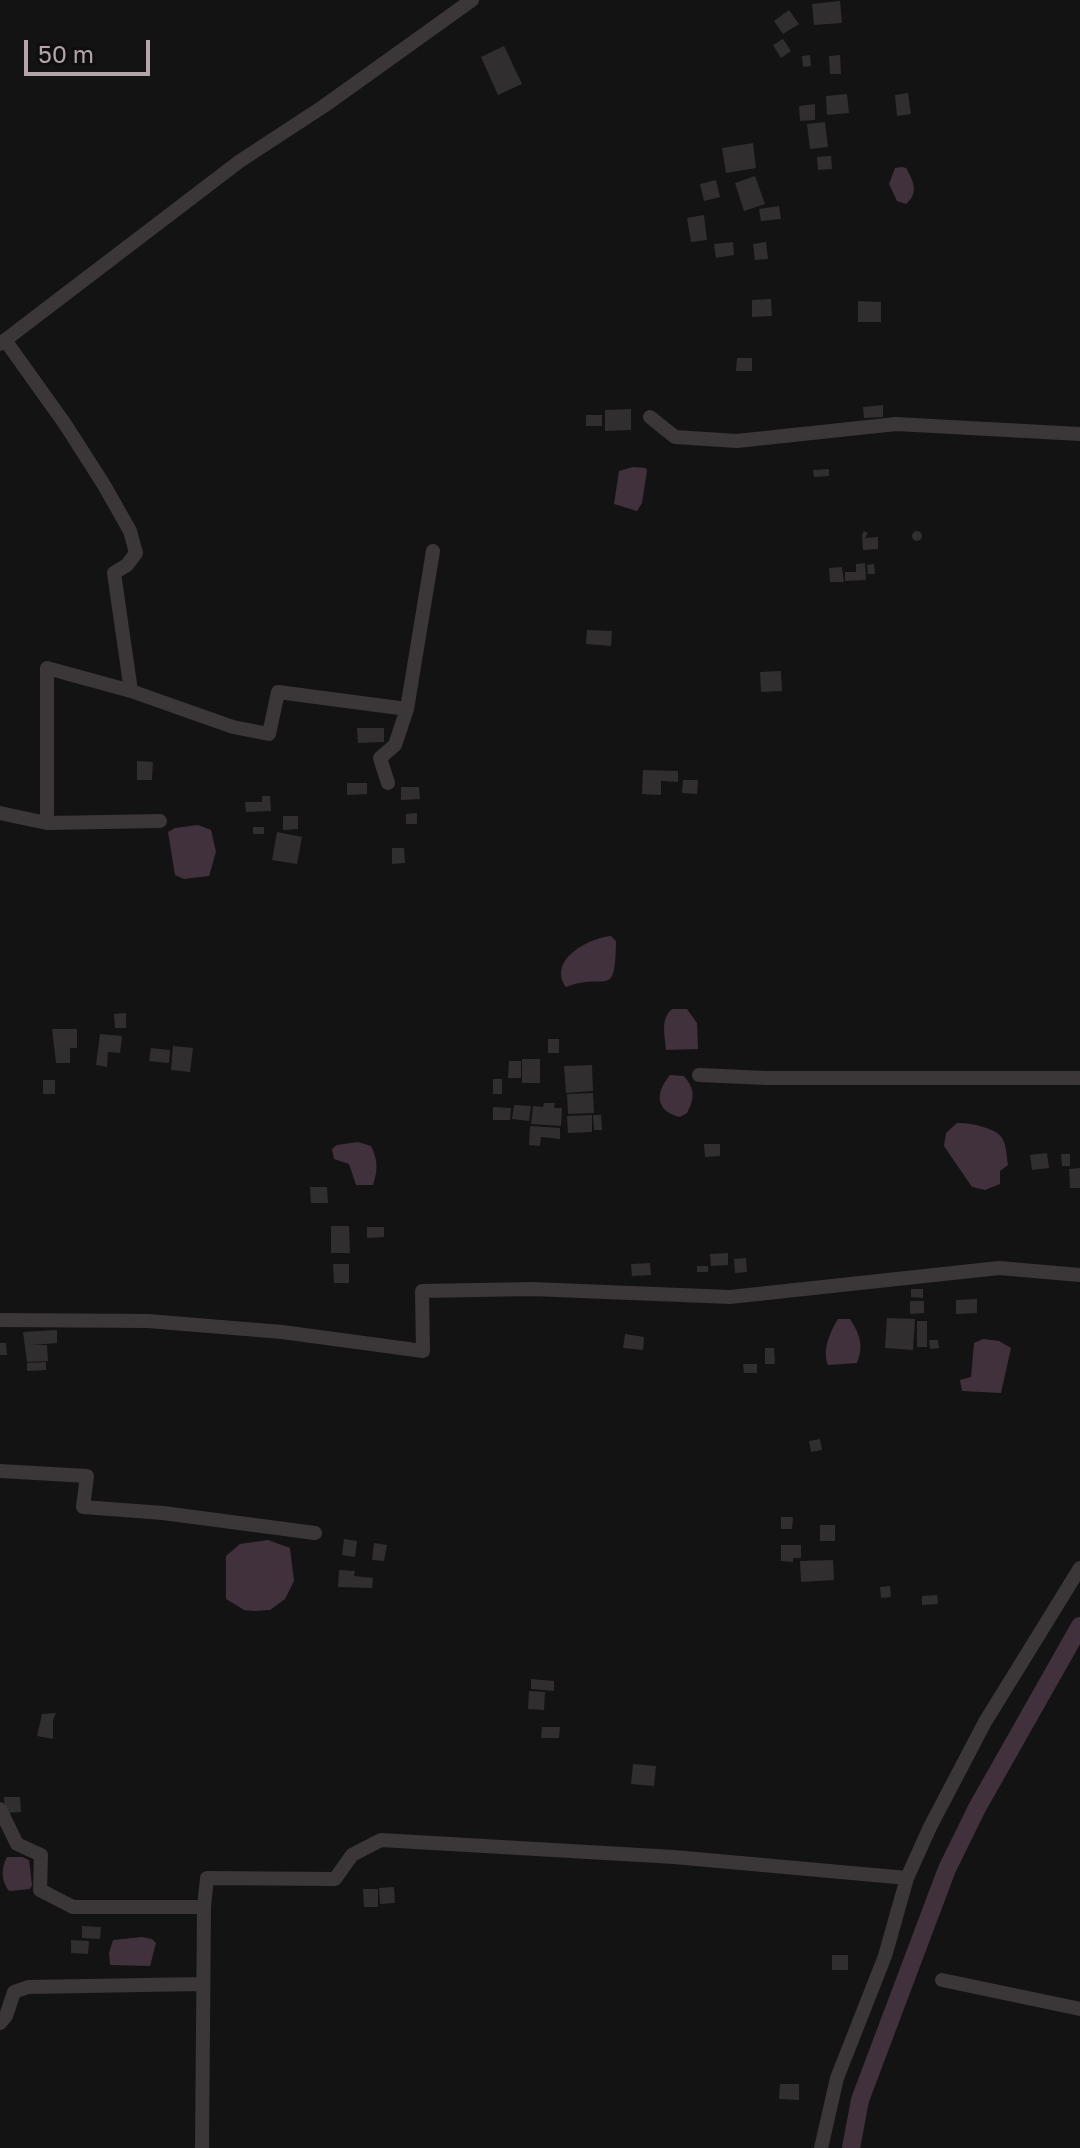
<!DOCTYPE html>
<html>
<head>
<meta charset="utf-8">
<style>
  body { margin:0 }
  #map { position:relative; width:1080px; height:2148px; overflow:hidden; background:#141313; font-family:"Golos Text",sans-serif }
  canvas { display:block }
  .scale { position:absolute; left:24px; top:40px; width:126px; height:36px; box-sizing:border-box; border:4px solid #b4a5ad; border-top:0; padding-left:10px; font-size:24px; line-height:28px; white-space:nowrap; color:#b4a5ad; -webkit-text-stroke:6px #0f0e0e; paint-order:stroke }
</style>
</head>
<body>
<div id="map">
<canvas width="1080" height="2148"></canvas>
<div class="scale">50 m</div>
</div>
<script>
const g = document.querySelector('canvas').getContext('2d');
g.lineJoin = 'round';
function paint(path, color) { g.fillStyle = color; g.fill(path, 'evenodd'); }
function trace(path, color, width, dash) { g.strokeStyle = color; g.lineWidth = width; g.lineCap = dash ? 'butt' : 'round'; g.setLineDash(dash || []); g.stroke(path); }
const water = new Path2D(`
  M902,167L906,168C914,182 919,193 906,204L897,201L889,184L895,168Z
  M633,467L646,468L647,471L642,503L637,511L614,504L619,471Z
  M198,825L211,830L216,852L209,876L184,879L175,875L168,832L175,828Z
  M611,936L616,941C615,1002 607,971 566,987C547,960 589,938 611,936Z
  M672,1009H687L697,1023L698,1049L666,1050C665,1035 660,1019 672,1009Z
  M670,1075L684,1076C695,1089 695,1098 687,1113L680,1117C655,1111 655,1093 670,1075Z
  M957,1123C967,1123 974,1124 983,1127C1007,1134 1005,1143 1008,1165L1000,1171V1184L985,1190L972,1187L944,1146L946,1133Z
  M358,1142L371,1146C378,1160 378,1170 373,1185H356L349,1164L334,1159L332,1149L337,1145Z
  M838,1319H850C860,1335 864,1345 857,1363L828,1365C822,1350 830,1332 838,1319Z
  M983,1339L999,1341L1011,1348L1001,1393L962,1391L960,1380L971,1377L974,1343Z
  M268,1540L290,1548L294,1581L285,1599L270,1610L254,1611L244,1610L226,1599V1556L240,1544Z
  M7,1857H22L29,1860L32,1885L30,1889L9,1891C1,1881 1,1868 7,1857Z
  M142,1937L152,1939L156,1943L150,1966L110,1965L109,1953L113,1940Z`);
const canal = new Path2D(`
  M851,2148L860,2100L947,1869L977,1808L1080,1626`);
const building = new Path2D(`
  M840,1L842,23L814,25L812,4Z
  M789,10L799,24L783,34L774,21Z
  M783,39L791,51L781,58L773,45Z
  M504,46L522,84L498,95L481,57Z
  M810,55L811,66L803,67L802,56Z
  M840,55L841,74H830L829,56Z
  M908,93L911,114L897,116L895,95Z
  M847,94L849,113L827,115L826,96Z
  M815,104V120L800,121L799,106Z
  M825,122L828,147L810,149L807,124Z
  M753,143L756,168L726,173L722,148Z
  M831,156L832,169L818,170L817,157Z
  M755,176L765,204L744,211L735,183Z
  M716,180L720,197L704,201L700,184Z
  M779,206L781,219L761,221L759,209Z
  M704,215L707,240L691,242L687,218Z
  M733,242L734,255L716,258L714,244Z
  M766,242L768,259L755,260L753,244Z
  M771,299L772,316L752,317V300Z
  M858,301L881,302V322H858Z
  M737,358H752V371H736Z
  M883,405V417L864,418L863,407Z
  M631,409V430L605,431V410Z
  M586,415H602V426H586Z
  M829,469V476L814,477L813,470Z
  M912 536a5 5 0 1 1 10 0a5 5 0 1 1-10 0Z
  M864,531L868,533L865,538L878,537V549L863,550L862,535Z
  M865,563L866,580L845,581V572H856V564Z
  M874,564L875,574H868L867,565Z
  M842,567L844,582H830L829,568Z
  M587,630L612,631L611,646L586,644Z
  M781,671L782,691L761,692L760,672Z
  M357,728H384V742L358,743Z
  M137,761L153,762L152,780H137Z
  M643,770L678,771V782L661,781V795L642,794Z
  M683,780H698L697,794L682,793Z
  M347,783H367V794L347,795Z
  M401,787H419L420,799L401,800Z
  M262,796H270L271,811L246,812L245,802H262Z
  M417,813V824H406V814Z
  M283,816H298V829L283,830Z
  M253,827H264V834H253Z
  M277,832L302,837L297,864L272,860Z
  M392,848H404L405,863L392,864Z
  M126,1013V1028H115L114,1014Z
  M52,1029H77V1048H70V1063H56Z
  M100,1034L122,1036L120,1053L108,1052L107,1067L96,1065Z
  M548,1039H559V1053H548Z
  M173,1046L193,1048L190,1072L171,1070Z
  M151,1048L170,1050L169,1063L149,1061Z
  M522,1059H540V1083H522Z
  M509,1061H521V1078H508Z
  M592,1065L593,1091L566,1093L564,1066Z
  M493,1079H502V1094H493Z
  M43,1080H55V1094H43Z
  M593,1093L594,1113L568,1114L567,1094Z
  M544,1103H555L554,1108H562L561,1126L531,1124L533,1106L543,1107Z
  M514,1105L531,1106L529,1121L512,1119Z
  M493,1107L511,1108L510,1120H493Z
  M592,1115V1132L568,1133L567,1116Z
  M593,1115H601L602,1130H594Z
  M530,1126L560,1128V1139L541,1137L540,1146L529,1145Z
  M704,1144H720V1156L705,1157Z
  M1047,1153L1049,1168L1032,1170L1030,1155Z
  M1061,1154H1070V1166H1062Z
  M1080,1168V1188H1070L1069,1169Z
  M310,1187H327L328,1203H311Z
  M331,1226H349L350,1253H331Z
  M367,1227H384V1237L367,1238Z
  M728,1253V1265L711,1266L710,1254Z
  M746,1258L747,1272L735,1273L734,1259Z
  M650,1263L651,1275L632,1276L631,1264Z
  M333,1264H349V1283H334Z
  M697,1266H708V1272H697Z
  M911,1289H923V1298L911,1297Z
  M977,1299V1313L956,1314V1300Z
  M910,1301H924V1313L910,1314Z
  M887,1318L915,1319L913,1350L885,1348Z
  M917,1321H927V1347H917Z
  M57,1330V1343L32,1345H47L48,1361L27,1362L23,1332Z
  M625,1334L644,1337L643,1350L623,1348Z
  M929,1340H938L939,1348L930,1349Z
  M0,1343H6L7,1355H0Z
  M765,1348H774L775,1364H765Z
  M46,1362V1370L27,1371V1363Z
  M743,1364H757V1373H744Z
  M820,1439L822,1450L811,1452L809,1441Z
  M781,1517H793L792,1529H781Z
  M820,1525H835V1541H820Z
  M344,1539L357,1541L355,1557L342,1555Z
  M374,1543L387,1545L384,1561L372,1560Z
  M781,1545H801V1558H793V1562L781,1561Z
  M833,1560L834,1580L801,1582L800,1561Z
  M339,1570L355,1571L354,1576L373,1578L372,1588L338,1587Z
  M890,1586L891,1597L881,1598L880,1587Z
  M937,1595L938,1604L922,1605V1596Z
  M531,1679L554,1681V1691L531,1689Z
  M529,1691L545,1692L544,1710L528,1709Z
  M56,1713L53,1720V1739L37,1736L42,1714Z
  M542,1727H560L559,1738H541Z
  M633,1764L656,1766L654,1786L631,1784Z
  M4,1797H20L21,1812L5,1813Z
  M394,1887L395,1903L380,1904L379,1888Z
  M363,1889H378V1907H364Z
  M82,1926L101,1927L100,1939L82,1938Z
  M71,1940L89,1941L88,1954L71,1953Z
  M832,1955H848V1970H832Z
  M780,2084H799V2100L779,2099Z`);
const minor = new Path2D(`
  M5,340L65,424L104,485L130,531L136,553L127,565L114,573L131,691
  M0,344L240,161L324,106L472,0
  M650,417L675,437L737,441L896,424L1080,434
  M388,783L380,758L395,745L407,709L433,551
  M0,813L47,823
  M160,821L47,823V668L131,691L233,727L269,734L278,692L407,709
  M699,1075L766,1078H1080
  M0,1320L148,1321L282,1332L423,1351L422,1291L532,1289L730,1297L999,1268L1080,1275
  M0,1471L87,1476L83,1507L163,1513L315,1533
  M0,1809L17,1844L41,1855L40,1890L73,1907H204L207,1878L335,1879L352,1855L381,1840L674,1857L907,1878
  M942,1980L1080,2009
  M0,2023L6,2016L14,1992L28,1987L202,1984
  M202,2148L204,1907
  M821,2148L837,2078L885,1956L907,1878L930,1827L985,1722L1080,1568`);
paint(water, '#40313d');
trace(canal, '#40313d', 18);
paint(building, '#302e2f');
trace(minor, '#3b3638', 14);
</script>
</body>
</html>
